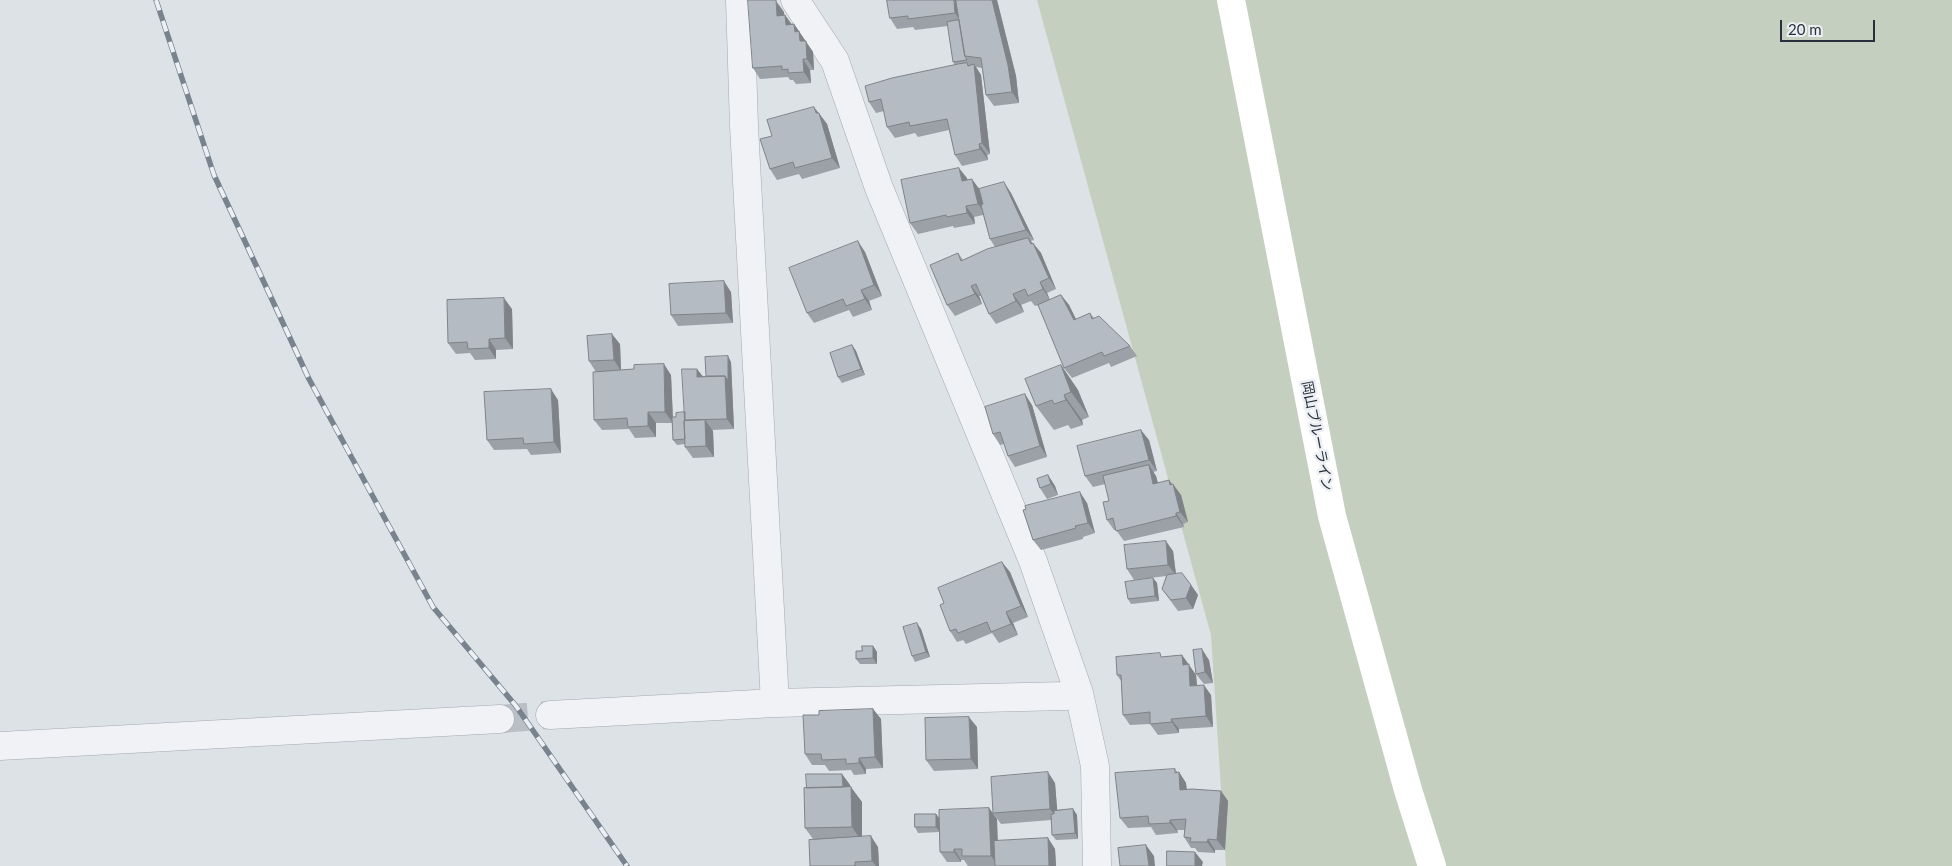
<!DOCTYPE html>
<html>
<head>
<meta charset="utf-8">
<style>
  body { margin:0 }
  #map { position:relative; width:1952px; height:866px; overflow:hidden; background:#dde2e6; font-family:Lato,sans-serif }
  canvas { display:block }
  .scale { position:absolute; left:1780px; top:20px; width:95px; height:22px; box-sizing:border-box; border:2px solid #28313b; border-top:0; padding-left:6px; font-size:15px; line-height:18px; white-space:nowrap; color:#28313b; -webkit-text-stroke:4px #ecf0f4; paint-order:stroke }
</style>
</head>
<body>
<div id="map">
<canvas width="1952" height="866"></canvas>
<div class="scale">20 m</div>
</div>
<script>
const g = document.querySelector('canvas').getContext('2d');
g.lineJoin = 'round';
function paint(path, color) { g.fillStyle = color; g.fill(path, 'evenodd'); }
function trace(path, color, width, dash) { g.strokeStyle = color; g.lineWidth = width; g.lineCap = dash ? 'butt' : 'round'; g.setLineDash(dash || []); g.stroke(path); }
function label(font, color, halo, rows, align = 'center') {
  g.font = font + ' Lato,"Noto Sans JP",sans-serif'; g.lineWidth = 5; g.setLineDash([]); g.textBaseline = 'middle'; g.strokeStyle = halo; g.fillStyle = color; for (const [text, x, y, turn = 0] of rows) {
    g.save(); g.translate(x, y); g.rotate((+turn || 0) * Math.PI / 180); g.textAlign = isNaN(turn) ? turn : align; if (halo) g.strokeText(text, 0, 0); g.fillText(text, 0, 0); g.restore();
  }
}
const green = new Path2D(`
  M1037,0H1952V866H1226L1211,635Z`);
const minorTunnel = new Path2D(`
  M500,719L550,715`);
const minor = new Path2D(`
  M740,0L744,126L775,703
  M795,0L835,61L879,188L1033,561L1079,693L1095,766L1097,866
  M550,715L775,703L1065,696L1079,693
  M0,746L500,719`);
const secondary = new Path2D(`
  M1231,0L1332,516L1408,790L1432,866`);
const rail = new Path2D(`
  M156,0L214,175L309,379L433,607L516,706L627,866`);
const wall = new Path2D(`
  M887,0H997L1016,76L1019,103L994,106L986,95L982,68L976,67L981,75L990,154L987,155L988,160L962,166L955,155L949,130L918,137L915,133L895,138L887,127L884,111L876,113L869,102L955,65L953,62L948,26L915,30L913,27L897,29L890,18Z
  M784,12V15H785L791,24H794L813,52L814,70H810L811,83L796,84L793,80H790L788,77L760,79L753,68Z
  M819,113L827,124L840,168L802,179L799,174L777,180L770,169L772,136Z
  M967,178V180L979,189L1011,193L1034,240L1031,241L1032,243H1033L1041,253L1056,289L1047,293L1050,300L1061,295L1069,305L1076,320L1090,313L1094,318L1130,346L1137,356L1111,367L1109,363L1072,378L1064,368L1039,305L1035,306L1031,301L1021,305L1024,312L996,324L989,314L981,296H979L982,304L955,316L947,305L958,253L963,260L995,247L990,239L983,215L974,217L975,224L954,228L953,226L918,234L910,223Z
  M865,252L882,296L869,301L872,310L853,317L849,310L814,323L807,313Z
  M731,292L733,323L678,326L671,315Z
  M512,309L513,349L496,350V359L475,360L470,353L456,354L448,343Z
  M620,344L621,370L671,375L673,417H676L685,412L702,376H706L731,362L734,429L712,430L713,431L714,457L693,458L685,447V444L677,445L673,440L672,423H656V437L635,438L629,429L602,430L594,420L596,372L589,361Z
  M852,345L856,351L865,375L842,383L838,377Z
  M1061,365L1078,390L1089,417L1082,420L1083,425L1071,429L1068,425L1054,430L1036,406Z
  M558,400L561,453L531,455L527,449L494,450L487,440Z
  M1032,405L1047,457L1015,467L1008,456L1004,444L1000,445L993,434Z
  M1149,440L1157,471L1153,472L1156,476L1158,483L1169,480L1181,495L1188,522L1183,524L1184,527L1124,541L1116,530H1114L1107,520L1109,501L1105,484L1093,487L1085,476Z
  M1048,475L1055,486L1058,495L1047,499L1040,488Z
  M1087,503L1095,533L1083,537V539L1041,550L1033,540Z
  M1173,551L1176,574L1191,585L1198,595L1193,609L1178,611L1162,589L1166,576L1134,580L1127,569Z
  M1010,572L1028,617L1013,623L1018,635L999,643L992,633L966,644L963,640L957,642L950,631Z
  M1153,578L1157,583L1159,601L1131,604L1128,599Z
  M921,629L930,657L915,662L912,656Z
  M873,646L877,652V664H860L856,659L862,651Z
  M1182,655L1196,675L1197,685L1211,695L1213,727L1179,729V733L1158,735L1150,724L1130,725L1123,715L1121,681L1117,675L1163,657Z
  M1209,660L1213,683L1204,684L1196,674Z
  M873,709L881,719L883,768L866,769V774L854,775L851,770L829,771L825,765H812L805,754Z
  M977,727L978,769L934,771L926,760Z
  M1179,772L1186,783L1187,789L1221,791L1228,801L1225,850H1215V853L1198,852L1195,848H1191L1184,837V830H1177L1178,833L1156,835L1151,827L1128,828L1120,818L1177,773Z
  M842,774L850,785V787L862,802V837L878,847L879,866H810L813,839L805,828L807,788Z
  M1055,783L1057,810L1073,809L1077,815L1078,839L1056,840L1052,835L1051,820L1001,824L993,813Z
  M989,808L997,819L998,841L1048,838L1055,849L1056,866H968L964,860H961V862H947L940,852L939,832L918,833L915,827L936,814L939,818Z`);
const shadedWall = new Path2D(`
  M954,0H960L963,24L955,13Z
  M992,0H997L1016,76L1019,103L1012,92Z
  M776,1L784,12L785,26L777,16Z
  M785,15L793,26L786,25Z
  M794,24L813,52L814,70L807,59L795,32Z
  M803,59L810,70L811,83L804,72Z
  M967,63L975,74L974,64L981,75L990,154L982,143Z
  M814,107L827,124L840,168L832,158Z
  M979,144L987,155L988,160L980,149Z
  M959,168L967,178L970,192L962,181Z
  M972,179L980,190L985,214L978,204Z
  M1004,182L1011,193L1034,240L1026,230Z
  M966,206L974,217L975,224L967,213Z
  M1028,238L1036,248L1033,243L1041,253L1056,289L1049,278L1031,244Z
  M858,241L865,252L882,296L874,285Z
  M724,281L731,292L733,323L726,313Z
  M1040,282L1047,293L1050,300L1043,289Z
  M971,286L979,296L982,304L975,294Z
  M861,290L869,301L872,310L865,299Z
  M1013,294L1021,305L1024,312L1016,301Z
  M1061,295L1069,305L1082,331L1074,320Z
  M504,298L512,309L513,349L505,338Z
  M612,334L620,344L621,371L614,360Z
  M489,339L496,350V359L489,348Z
  M852,345L856,351L865,375L861,369Z
  M728,356L731,362L734,429L727,419L725,376Z
  M664,364L671,375L673,423L665,412Z
  M1061,365L1078,390L1089,417L1071,392Z
  M697,369L705,379L697,377Z
  M551,389L558,400L561,453L554,442Z
  M1025,394L1032,405L1047,457L1040,446Z
  M1064,395L1082,420L1083,425L1066,400Z
  M648,412L656,423V437L648,426Z
  M705,420L713,431L714,457L706,446Z
  M1141,430L1149,440L1157,471L1149,460Z
  M1149,465L1156,476L1161,495L1153,484Z
  M1048,475L1055,486L1058,495L1051,484Z
  M1169,480L1174,488L1173,484L1181,495L1188,522L1180,512Z
  M1080,492L1087,503L1095,533L1088,523Z
  M1176,513L1183,524L1184,527L1176,516Z
  M1166,541L1173,551L1176,575L1168,565Z
  M1002,562L1010,572L1028,617L1021,606Z
  M1153,578L1157,583L1159,601L1155,596Z
  M1191,585L1198,595L1193,609L1186,598Z
  M1006,612L1013,623L1018,635L1011,624Z
  M917,623L921,629L930,657L926,652Z
  M873,646L877,652V664L873,658Z
  M1202,649L1209,660L1213,683L1205,672Z
  M1182,655L1196,675L1198,696L1190,686L1183,665Z
  M1204,685L1211,695L1213,727L1206,716Z
  M873,709L881,719L883,768L875,757Z
  M969,717L977,727L978,769L971,759Z
  M1171,719L1179,729V733L1172,722Z
  M859,758L866,769V774L859,763Z
  M1175,769L1179,775V772L1186,783L1187,801L1180,790Z
  M1048,772L1055,783L1058,819L1050,809Z
  M842,774L850,785V800L843,789Z
  M851,787L862,802V842L852,827Z
  M1221,791L1228,801L1225,850L1217,840Z
  M989,808L997,819L998,866L991,856Z
  M1073,809L1077,815L1078,839L1075,833Z
  M936,814L940,819V832L936,827Z
  M1170,820L1177,830L1178,833L1170,823Z
  M871,836L878,847L879,866H876L872,861Z
  M1048,838L1055,849L1056,866H1049Z
  M1208,839L1215,850V853L1207,842Z
  M1146,845L1154,856L1155,866H1149Z
  M954,849L961,860V862L954,852Z
  M1195,852L1203,862L1202,866H1195Z`);
const building = new Path2D(`
  M748,0H776L777,16L785,15L786,25L794,24L795,32L799,31L800,41H806L807,59H803L804,72L788,73V69L782,70V66L753,68Z
  M887,0H954L955,13L908,19V16L890,18Z
  M956,0H992L1008,65L1012,92L986,95L981,58L965,56Z
  M959,20L965,56L967,60L953,62L947,22Z
  M967,63L968,66L974,64L982,143L979,144L980,149L955,155L947,119L910,126L909,122L887,127L881,99L869,102L865,86L892,78L958,64Z
  M814,107L816,113H819L832,158L795,168L793,162L770,169L760,139L772,136L767,120Z
  M959,168L962,181L972,179L978,204L966,206L967,213L947,217L946,215L910,223L901,180Z
  M1004,182L1026,230L990,239L981,205L983,204L979,189Z
  M1028,238L1031,244L1033,243L1049,278L1040,282L1043,289L1028,296L1025,289L1013,294L1016,301L989,314L976,284L971,286L975,294L947,305L930,265L958,253L961,261L987,249Z
  M858,241L874,285L861,290L865,299L846,306L843,299L807,313L789,268Z
  M724,281L726,313L671,315L669,284Z
  M1061,295L1074,320L1090,313L1092,319L1099,316L1130,346L1104,356L1102,352L1064,368L1038,305Z
  M504,298L505,338L489,339V348L468,349L467,342L448,343L447,300Z
  M612,334L614,360L589,361L587,336Z
  M852,345L861,369L838,377L830,353Z
  M728,356V381L725,376H706L705,357Z
  M664,364L665,412H648V426L628,427L627,418L594,420L593,372L634,369V365Z
  M1061,365L1071,392L1064,395L1066,400L1054,404L1052,400L1036,406L1025,379Z
  M682,369H697V377L725,376L727,419L685,420Z
  M551,389L554,442L524,444L523,438L487,440L484,392Z
  M1025,394L1040,446L1008,456L1000,432L993,434L985,407Z
  M685,412V421H684L685,439L673,440L672,417H676V413Z
  M705,420L706,446L685,447L684,421Z
  M1141,430L1149,460L1085,476L1077,446Z
  M1149,465L1153,484L1169,480L1170,485L1173,484L1180,512L1176,513V516L1116,531L1113,518L1107,520L1103,502L1109,501L1103,476Z
  M1048,475L1051,484L1040,488L1037,479Z
  M1080,492L1088,523L1075,526L1076,528L1033,540L1023,510L1026,509L1025,506Z
  M1166,541L1168,565L1127,569L1124,545Z
  M1002,562L1021,606L1006,612L1011,624L991,632L987,622L958,633L956,629L950,631L940,605L944,603L938,588Z
  M1182,573L1191,585L1186,598L1171,600L1162,589L1167,575Z
  M1153,578L1155,596L1128,599L1125,582Z
  M917,623L926,652L912,656L903,627Z
  M862,646H873V658L856,659V651H862Z
  M1202,649L1205,672L1196,674L1193,650Z
  M1160,653L1161,657L1182,655L1183,665L1189,664L1190,686L1204,685L1206,716L1171,719L1172,722L1150,724V712L1123,715L1121,675H1117L1116,657Z
  M873,709L875,757L859,758V763L846,764V759L822,760L821,754H805L803,715H819V711Z
  M969,717L971,759L926,760L925,718Z
  M1175,769V773L1179,772L1180,790L1192,789L1221,791L1217,840L1208,839L1207,842H1190L1191,838L1184,837L1186,819L1170,820V823L1149,824L1148,816L1120,818L1115,773Z
  M1048,772L1050,809L993,813L991,777Z
  M806,774H842L843,787L807,788Z
  M851,787L852,827L805,828L804,788Z
  M989,808L991,856H962V849H954V852H940L939,810Z
  M1073,809L1075,833L1052,835L1051,814H1054V811Z
  M915,814H936V827H915Z
  M871,836L872,861L855,862V866H810L809,840Z
  M1048,838L1049,866H995L994,841Z
  M1146,845L1149,866H1120L1118,848Z
  M1167,851L1195,852V866H1167Z`);
const streetNames = [
  ["岡山ブルーライン",1317,436,79]
];
paint(green, '#c5cfbf');
trace(minorTunnel, '#b9bfc4', 28, [28, 14]);
trace(minor, '#a3a9af', 29);
trace(minor, '#f0f2f5', 28);
trace(secondary, '#fff', 28);
trace(rail, '#78838e', 5.5);
trace(rail, '#ecf0f4', 4, [11]);
paint(wall, '#9ca1a7');
paint(shadedWall, '#7f8388');
paint(building, '#b5bbc2');
trace(building, '#7f8388', 1);
label('14px', '#28313b', '#ecf0f4', streetNames);
</script>
</body>
</html>
